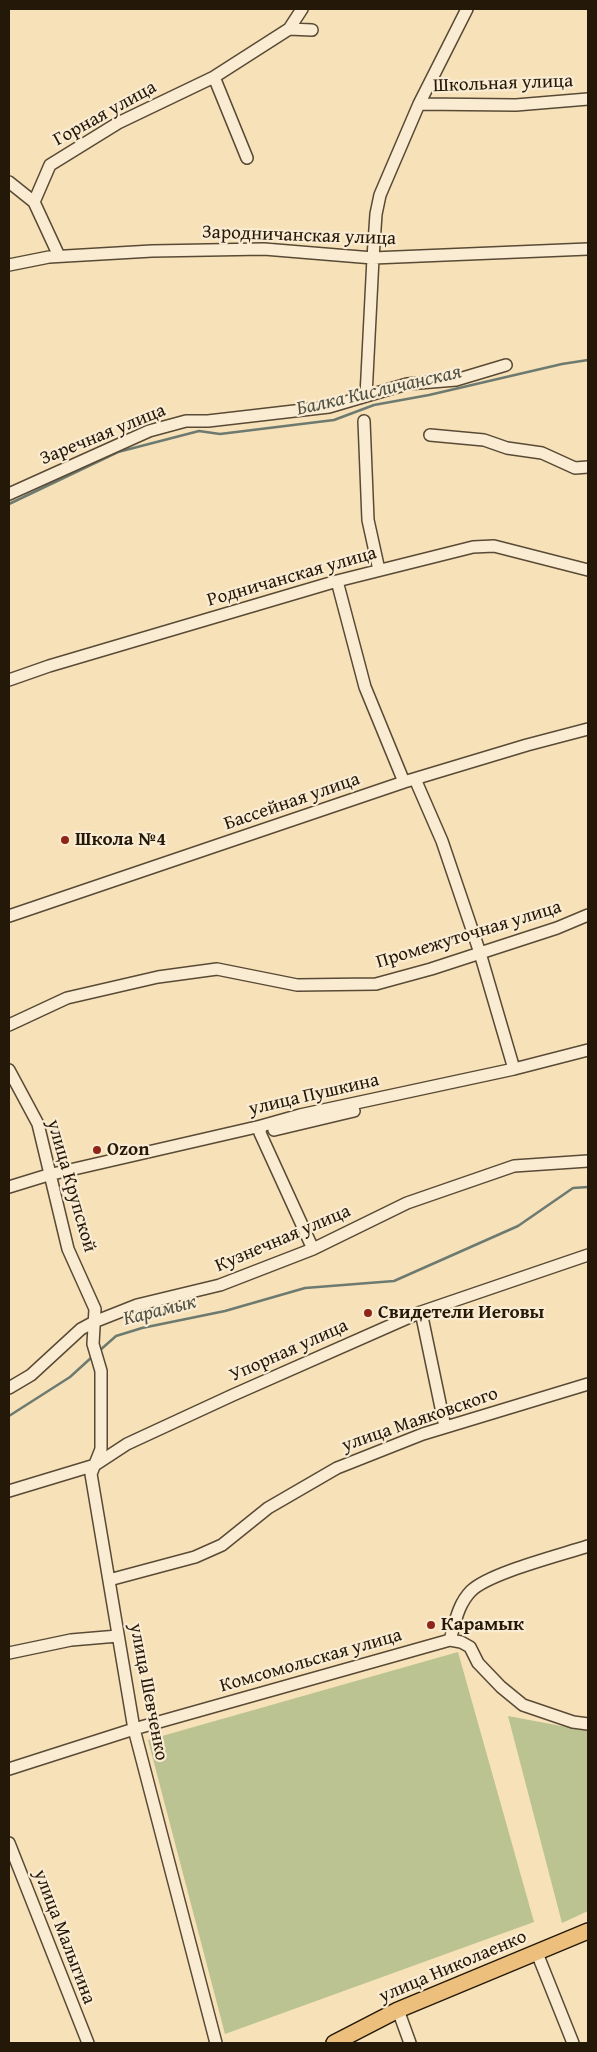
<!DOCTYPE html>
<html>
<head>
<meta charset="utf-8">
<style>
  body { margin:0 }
  #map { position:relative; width:597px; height:2052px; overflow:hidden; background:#f7e1b9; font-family:"Gentium Book Plus",serif }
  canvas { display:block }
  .frame { position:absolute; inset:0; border:10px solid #241809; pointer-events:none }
</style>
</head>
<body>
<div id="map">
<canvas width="597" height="2052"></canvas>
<div class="frame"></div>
</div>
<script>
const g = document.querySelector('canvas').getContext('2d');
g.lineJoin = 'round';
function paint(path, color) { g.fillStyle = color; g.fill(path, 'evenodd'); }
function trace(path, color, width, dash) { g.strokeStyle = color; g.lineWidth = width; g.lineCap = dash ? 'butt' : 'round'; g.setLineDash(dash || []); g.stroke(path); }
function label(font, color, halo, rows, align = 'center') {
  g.font = font + ' "Gentium Book Plus",serif'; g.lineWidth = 4.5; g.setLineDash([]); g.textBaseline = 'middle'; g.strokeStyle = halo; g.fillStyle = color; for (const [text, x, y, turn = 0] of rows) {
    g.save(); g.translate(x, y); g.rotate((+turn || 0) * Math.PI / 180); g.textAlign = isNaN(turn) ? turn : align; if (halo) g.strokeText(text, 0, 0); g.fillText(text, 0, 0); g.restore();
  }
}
const green = new Path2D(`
  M458,1652L534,1922L225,2034L148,1740Z
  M508,1716L588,1731V1911L562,1923Z`);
const stream = new Path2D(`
  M9,504L118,452L199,431L220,434L334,420L374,405L429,395L562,364L588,360
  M98,1352L116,1336L142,1328L225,1311L305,1288L394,1281L518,1226L573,1188L588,1187
  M9,1416L70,1377L92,1357`);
const minor = new Path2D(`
  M289,29L312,30
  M214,77L247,158
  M419,104L516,105L588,99
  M9,182L34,202L59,256
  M34,202L50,165L118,123L214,77L289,29L302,9
  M9,265L49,257L152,251L264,249L373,258L588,249
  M366,396L373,258L376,214L380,195L419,104L467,9
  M364,421L368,520L379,570
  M430,435L484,440L507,448L542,453L575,468L588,467
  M9,494L149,431L186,421H208L329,407L407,384L456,380L506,365
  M337,581L365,687L404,782
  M9,680L49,666L337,581L473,547L494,546L588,570
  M415,779L442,841L480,953L514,1069
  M9,916L404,782L527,745L588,729
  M9,1025L67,998L158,977L217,969L297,985L376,984L431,969L557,928L588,915
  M9,1070L38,1124L68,1249L95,1309L93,1344L101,1371V1449L91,1474L134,1729L216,2043
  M261,1126L260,1133L313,1249
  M274,1130L354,1111
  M9,1187L48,1175L261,1126L300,1115L514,1069L588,1050
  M421,1312L445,1427
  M9,1388L31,1375L81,1329L94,1322L137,1305L220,1285L313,1249L407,1203L514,1166L588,1161
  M9,1491L95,1465L127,1444L233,1395L421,1312L588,1255
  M109,1580L195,1557L222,1545L268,1508L337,1468L423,1434L588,1384
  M450,1640L461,1642L470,1647L478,1663L501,1687L523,1705L573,1722L588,1724
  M9,1653L71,1640L118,1636
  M9,1769L134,1729L450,1640C455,1623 458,1604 471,1591C489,1573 561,1555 588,1546
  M9,1843L88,2043
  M537,1953L573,2043
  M398,2010L410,2043`);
const major = new Path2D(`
  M334,2043L398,2010L588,1931`);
const markers = [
  [65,840,5,"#8f2418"],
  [97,1150,5,"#8f2418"],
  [368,1313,5,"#8f2418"],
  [431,1625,5,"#8f2418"]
];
const streetNames = [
  ["Школьная улица",503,84,-2],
  ["Горная улица",105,114,-29],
  ["Зародничанская улица",299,236,2],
  ["Заречная улица",103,435,-22],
  ["Родничанская улица",292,577,-16],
  ["Бассейная улица",292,802,-19],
  ["Промежуточная улица",469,935,-17],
  ["улица Пушкина",314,1095,-13],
  ["улица Крупской",71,1186,74],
  ["Кузнечная улица",283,1239,-23],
  ["Упорная улица",289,1351,-24],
  ["улица Маяковского",420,1420,-19],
  ["Комсомольская улица",311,1661,-16],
  ["улица Шевченко",148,1692,79],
  ["улица Малыгина",64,1937,69],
  ["улица Николаенко",453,1967,-23]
];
const poiNames = [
  ["Школа №4",75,840],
  ["Ozon",107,1150],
  ["Свидетели Иеговы",378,1313],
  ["Карамык",441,1625]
];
const waterNames = [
  ["Балка Кисличанская",379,391,-13],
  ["Карамык",160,1311,-14]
];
paint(green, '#bac391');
trace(stream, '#6d7a70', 2.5);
trace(minor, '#594a35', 14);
trace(major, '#241809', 18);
trace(minor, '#faecd2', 11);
trace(major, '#ecc07c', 15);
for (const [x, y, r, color] of markers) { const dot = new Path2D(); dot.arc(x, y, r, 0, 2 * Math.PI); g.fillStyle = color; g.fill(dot); trace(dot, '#faecd2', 2); }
label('19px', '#241809', '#faecd2', streetNames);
label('bold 19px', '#241809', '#faecd2', poiNames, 'left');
label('italic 20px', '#4f5145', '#faecd2', waterNames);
</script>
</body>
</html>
